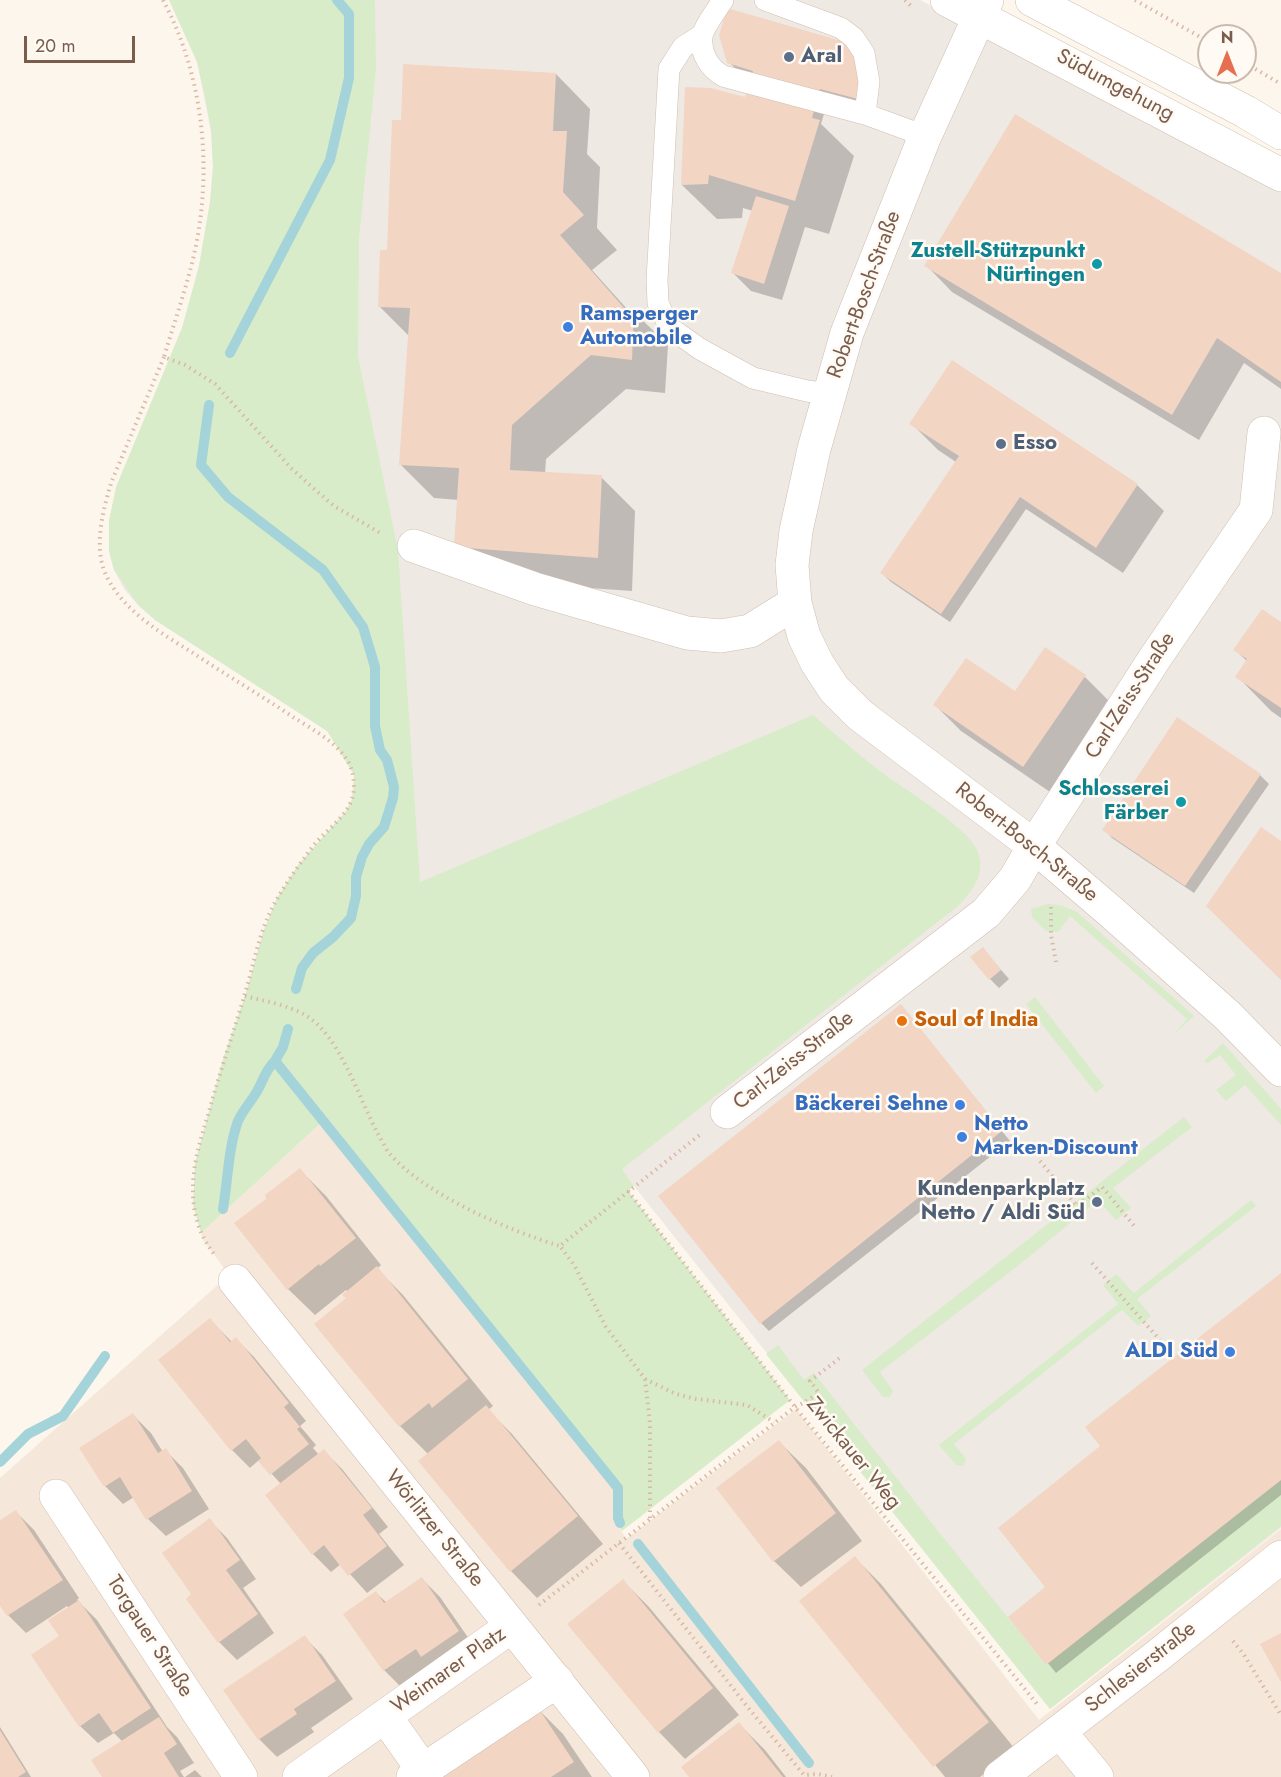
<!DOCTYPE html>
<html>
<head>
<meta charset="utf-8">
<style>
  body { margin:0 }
  #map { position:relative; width:1281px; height:1777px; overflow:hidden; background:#fdf6ec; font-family:Jost,sans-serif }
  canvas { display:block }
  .north { position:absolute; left:1197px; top:24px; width:60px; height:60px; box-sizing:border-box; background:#fffaf3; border:2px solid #cabbb1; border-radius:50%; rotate:0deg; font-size:16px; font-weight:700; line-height:24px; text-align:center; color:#7a5c4d }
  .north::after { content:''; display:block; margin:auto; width:21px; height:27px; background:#e76f51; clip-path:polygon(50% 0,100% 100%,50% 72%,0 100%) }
  .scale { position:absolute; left:24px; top:36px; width:111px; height:27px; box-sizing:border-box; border:3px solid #7a5c4d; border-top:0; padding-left:8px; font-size:18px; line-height:21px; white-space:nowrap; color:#7a5c4d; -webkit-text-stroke:4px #fffaf3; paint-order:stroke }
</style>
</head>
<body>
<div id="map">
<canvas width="1281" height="1777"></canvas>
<div class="north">N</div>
<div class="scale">20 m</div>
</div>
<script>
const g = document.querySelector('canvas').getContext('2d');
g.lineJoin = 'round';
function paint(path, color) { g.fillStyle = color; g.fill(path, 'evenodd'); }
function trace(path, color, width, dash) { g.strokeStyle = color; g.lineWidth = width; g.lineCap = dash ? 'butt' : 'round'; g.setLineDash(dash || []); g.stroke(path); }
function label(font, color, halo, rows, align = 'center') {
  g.font = font + ' Jost,sans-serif'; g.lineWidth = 5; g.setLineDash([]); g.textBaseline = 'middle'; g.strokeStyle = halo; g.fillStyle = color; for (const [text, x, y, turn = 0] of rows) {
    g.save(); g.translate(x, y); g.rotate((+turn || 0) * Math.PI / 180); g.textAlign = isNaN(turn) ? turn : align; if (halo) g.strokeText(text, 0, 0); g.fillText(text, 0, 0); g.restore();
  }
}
const residential = new Path2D(`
  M320,1124L616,1488V1522L626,1539L796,1409L1039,1720L1281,1529V1777H0V1478L229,1275L204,1241L201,1233Z`);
const industrial = new Path2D(`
  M170,0H920L1281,189V1528L1050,1709L626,1176L420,882L354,757L327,731L155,620L138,605L124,589L114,570L109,551V521L116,488L182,328L199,266L210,202L213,166L211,131L197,62Z`);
const green = new Path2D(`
  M169,0H375L376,70L359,239L358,356L398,550L420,882L813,715C836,735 860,756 884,774C907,791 966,826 977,850C987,872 973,891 958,906L622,1169L634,1186L628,1191L790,1400L622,1531L616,1522V1487L320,1124L201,1233L193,1205L195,1163L224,1056L245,996L263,932L277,898L298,865L346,811L352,799L354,775L327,731L155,620L138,605L114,570L109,551V521L116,487L182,328L199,266L210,202L213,166L211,131L205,97L197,62Z
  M1048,904L1060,905L1077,912L1194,1016L1174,1034L1187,1019L1070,916L1058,932L1046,931L1032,917L1031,909Z
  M1035,997L1104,1086L1096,1093L1026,1004Z
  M1223,1043L1281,1109V1125L1245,1085L1226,1101L1216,1090L1236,1075L1220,1055L1208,1063L1204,1061Z
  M1184,1117L1192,1127L1113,1188L1131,1208L1116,1220L1098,1200L1019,1265L880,1372L893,1391L890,1397H883L862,1370Z
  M1251,1200L1256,1206L1137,1299L1151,1316L1138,1326L1122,1310L954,1444L964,1456L966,1461L963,1466L956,1465L939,1445L1118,1304L1103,1285L1116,1274L1134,1293Z
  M778,1345L804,1380L814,1373L938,1531L1046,1665L1281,1480V1526L1050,1709L766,1354Z`);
const shadow = new Path2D(`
  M851,45L866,106L829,97L821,124L854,156L829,234L805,227L782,300L751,291L733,273L753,211L743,208L742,218L717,219L682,185L751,101L753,76L738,71L729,62Z
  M556,74L590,109L587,154L600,167L597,228L617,250L592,270L628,310L633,311L668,345L665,393L626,389L546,459L545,474L601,477L635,511L632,591L490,581L456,546L459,500L434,498L400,464L410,337L379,306L389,252L403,121Z
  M926,265L1281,275V389L1244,363L1199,440L952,292Z
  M953,362L1137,485L1164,511L1123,573L1026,509L950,622L891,582L882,573L956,462L938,450L911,423Z
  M1281,624V718L1271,711L1237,676L1247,661L1235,650Z
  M1085,677L1111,703L1050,792L961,731L935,705L1015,694Z
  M1178,719L1260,775L1269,784L1194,893L1112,838L1104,829Z
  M983,949L1009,979L999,988L990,979Z
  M901,1006L1010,1141L769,1331L761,1323Z
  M300,1170L326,1196L381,1265L377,1269L403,1295L493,1406L488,1410L512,1434L603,1544L537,1598L511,1571L420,1461L428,1454L400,1426L316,1324L348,1299V1292L346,1290L315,1315L288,1289L268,1199Z
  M1281,1275V1495L1056,1673L1010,1617L1047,1587L1103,1447Z
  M210,1320L232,1342L236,1339L254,1357L306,1421L300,1426L316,1445L313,1448L319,1455L324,1451L342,1469L388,1527L379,1534L404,1565L367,1593L341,1564L331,1572L313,1554L267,1495L281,1484L259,1460L250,1468L232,1450Z
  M133,1415L151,1433L163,1452L165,1450L183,1468L209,1509L166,1536L148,1519L134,1497L123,1504L105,1486Z
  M779,1442L806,1468L862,1541L801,1587L774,1561Z
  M16,1512L34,1530L79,1598L77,1600L97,1620L167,1727L177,1737L194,1763L180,1771L184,1777H104L123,1742L114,1733L98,1743L80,1726L61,1637L69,1608L67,1606L26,1633L8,1615L0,1603V1522Z
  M209,1520L227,1538L256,1579L243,1588L274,1633L237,1660L219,1642L193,1595Z
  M855,1558L881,1584L1015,1749L980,1777H945L801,1601Z
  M422,1579L440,1597L476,1649L402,1688L384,1670L376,1593L387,1603Z
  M623,1581L649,1607L739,1715L685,1759L659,1732Z
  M304,1637L322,1655L353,1699L311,1728L314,1732L277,1757L259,1739Z
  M537,1708L563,1734L592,1777H432Z
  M739,1724L765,1750L786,1777H691Z
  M0,1727L31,1777H0Z
  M195,1770L202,1777H185Z`);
const stream = new Path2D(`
  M230,353L330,160L349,78V14L337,0
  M209,405L201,465L228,497L323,570L363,627L375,667V726L380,750L387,760L394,787L393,798L384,827L369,844L362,857L356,877V896L351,918L333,937L313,953L302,968L296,989
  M288,1029L283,1047L275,1061L618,1488V1518L620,1523
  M223,1209C228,1180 228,1149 238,1121C243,1110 250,1103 256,1093C263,1082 265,1070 275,1061
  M0,1462L28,1434L63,1416L105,1356
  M638,1544L809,1763`);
const building = new Path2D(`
  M727,8L852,44L861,85L858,99L820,89L812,118L820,120L795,201L709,175L708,184L681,185L685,87L711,88L745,97L753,71L727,63L719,35Z
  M403,64L556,73L553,131H567L563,192L584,215L560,235L625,309H634L632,360L591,355L512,425L510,470L602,475L598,558L454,547L459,468L399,465L410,308L378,307L380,250H387L392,120H401Z
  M1015,114L1281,273V382L1217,338L1172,415L924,266Z
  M756,196L789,206L764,284L731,273Z
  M952,360L1138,484L1096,548L1020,497L941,614L880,573L959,456L909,424Z
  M1262,609L1281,622V708L1235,677L1247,659L1233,650Z
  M1045,647L1086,675L1023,767L933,705L966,658L1015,691Z
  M1177,717L1261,774L1185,886L1102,830Z
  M1261,827L1281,841V980L1206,906Z
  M983,947L1001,970L989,980L970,957Z
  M901,1004L1002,1131L760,1324L658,1196Z
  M300,1168L356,1238L320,1266L319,1264L287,1290L234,1223L266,1199L265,1195Z
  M377,1266L468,1379L432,1408L429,1403L399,1427L314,1324L346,1298L342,1295Z
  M1281,1273V1480L1046,1665L1008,1617L1045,1587L998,1528L1100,1446L1085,1427Z
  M210,1318L230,1342L236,1337L289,1403L284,1407L300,1427L297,1429L309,1444L270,1475L258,1461L261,1458L246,1439L231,1451L158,1360Z
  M486,1405L578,1516L510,1572L418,1461Z
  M133,1413L158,1453L166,1448L192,1491L146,1520L120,1477L104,1487L79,1448Z
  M779,1440L836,1513L773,1562L716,1488Z
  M324,1449L372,1508L363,1515L387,1546L348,1576L324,1545L312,1555L265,1495Z
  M16,1510L63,1580L7,1616L0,1606V1520Z
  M210,1518L240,1560L226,1570L258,1614L218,1643L186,1599L191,1594L162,1553Z
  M855,1556L989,1722L933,1767L799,1601Z
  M422,1577L459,1631L421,1657L416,1649L383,1671L343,1614L376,1591L384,1603Z
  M623,1579L713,1688L658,1733L567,1624Z
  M79,1600L151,1708L113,1733L99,1713L79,1727L31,1655L59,1636L48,1620Z
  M1281,1633V1682L1260,1644Z
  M305,1635L336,1681L294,1709L297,1714L258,1740L223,1690Z
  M537,1706L574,1762L551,1777H430Z
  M159,1717L177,1744L164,1753L179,1777H102L91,1760Z
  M739,1722L783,1777H689L681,1767Z
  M0,1730L26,1772L18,1777H0Z`);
const path = new Path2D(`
  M163,0C204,77 213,170 194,255C186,289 174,323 164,357L185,365L215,384L291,468L312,487L334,506L382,534
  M905,0L913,8
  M1135,0L1209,42
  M1245,63L1281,84
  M164,357L111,483C103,511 93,547 106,575C123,611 161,633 193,653C226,675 260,695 293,717C310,728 333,740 345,757C352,766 354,777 354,788C353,813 329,827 314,845C301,862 288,880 277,899C259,929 254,965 244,997C232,1037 219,1075 208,1115C201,1138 194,1160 193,1184C192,1211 198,1233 214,1254
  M1051,907V935L1056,962
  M245,996C264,1001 288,1005 305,1015C340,1035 359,1099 378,1134C382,1140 385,1148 389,1153C425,1195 508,1230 560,1246
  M1040,1161L1077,1206L1102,1187L1136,1228
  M628,1191L795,1407L1037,1704
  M1092,1263L1160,1340
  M645,1379L676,1394L696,1399L747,1405L774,1422
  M650,1518V1423L645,1379L606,1327L574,1265L560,1246L702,1133
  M619,1543L750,1710L804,1775L818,1774L832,1777
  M539,1605L795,1407L803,1403L819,1393L810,1381L841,1357
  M1233,1641L1244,1655L1281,1715`);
const service = new Path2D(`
  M723,0C718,8 703,28 702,37C700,53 709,68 723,76L865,114L925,136
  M765,0L841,28L854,38L864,53L869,82L865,114
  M702,35L683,47L669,69L657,280L658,303L669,327L700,349L753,378L807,391L830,394`);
const minor = new Path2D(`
  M987,0L925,136L847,333L814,449L796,531L792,565L795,603L804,636L817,663L834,689L860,715L1034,846L1110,911L1227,1015L1281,1070
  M414,546L535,589L687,633L721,636L750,631L795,603
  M727,1112L986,913L1015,879L1034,846L1155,658L1256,510L1264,433
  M235,1281L633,1777
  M56,1496L241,1777
  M385,1716L423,1770
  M1060,1732L1097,1777
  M299,1777L512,1626
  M413,1777L557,1681
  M1000,1777L1156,1657L1281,1557`);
const tertiary = new Path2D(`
  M947,0L1281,175
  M1032,0L1246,112L1281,133`);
const markers = [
  [789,57,6,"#5c6f8a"],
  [1097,264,6,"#0f9aa8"],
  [568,327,6,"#3f7fe0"],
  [1001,444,6,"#5c6f8a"],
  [1181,802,6,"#0f9aa8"],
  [902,1021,6,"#e8710a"],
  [960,1105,6,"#3f7fe0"],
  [962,1137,6,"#3f7fe0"],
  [1097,1202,6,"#5c6f8a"],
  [1230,1352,6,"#3f7fe0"]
];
const serviceNames = [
  ["Aral",801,57],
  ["Esso",1013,444],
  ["Kundenparkplatz",1085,1190,"right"],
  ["Netto / Aldi Süd",1085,1214,"right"]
];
const streetNames = [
  ["Südumgehung",1115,86,28],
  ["Robert-Bosch-Straße",865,295,-70],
  ["Carl-Zeiss-Straße",1131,696,-57],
  ["Robert-Bosch-Straße",1026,843,39],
  ["Carl-Zeiss-Straße",794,1061,-38],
  ["Zwickauer Weg",853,1454,51],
  ["Wörlitzer Straße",434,1529,51],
  ["Torgauer Straße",149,1637,57],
  ["Schlesierstraße",1141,1668,-38],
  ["Weimarer Platz",449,1671,-35]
];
const cultureNames = [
  ["Zustell-Stützpunkt",1085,252],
  ["Nürtingen",1085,276],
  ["Schlosserei",1169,790],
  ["Färber",1169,814]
];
const shopNames = [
  ["Ramsperger",580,315],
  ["Automobile",580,339],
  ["Bäckerei Sehne",948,1105,"right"],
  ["Netto",974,1125],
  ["Marken-Discount",974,1149],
  ["ALDI Süd",1218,1352,"right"]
];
const foodNames = [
  ["Soul of India",914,1021]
];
paint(residential, '#f5e8da');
paint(industrial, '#efe9e4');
paint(green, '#d8ecc9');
paint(shadow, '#0003');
trace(stream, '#a5d3da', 10);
paint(building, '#f3d5c3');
trace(service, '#d1beb0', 22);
trace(minor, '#d1beb0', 34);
trace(tertiary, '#d1beb0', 34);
trace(path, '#d9b8a5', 4, [1.5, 4.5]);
trace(service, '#fff', 21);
trace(minor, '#fff', 33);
trace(tertiary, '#fff', 33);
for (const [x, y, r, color] of markers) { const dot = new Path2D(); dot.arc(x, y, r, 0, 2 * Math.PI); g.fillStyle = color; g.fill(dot); trace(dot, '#fffaf3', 2); }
label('bold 21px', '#4e5e75', '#fffaf3', serviceNames, 'left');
label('21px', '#7a5c4d', '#fffaf3', streetNames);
label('bold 21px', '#0d838f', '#fffaf3', cultureNames, 'right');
label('bold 21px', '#366cbe', '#fffaf3', shopNames, 'left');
label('bold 21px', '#c56008', '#fffaf3', foodNames, 'left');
</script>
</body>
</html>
